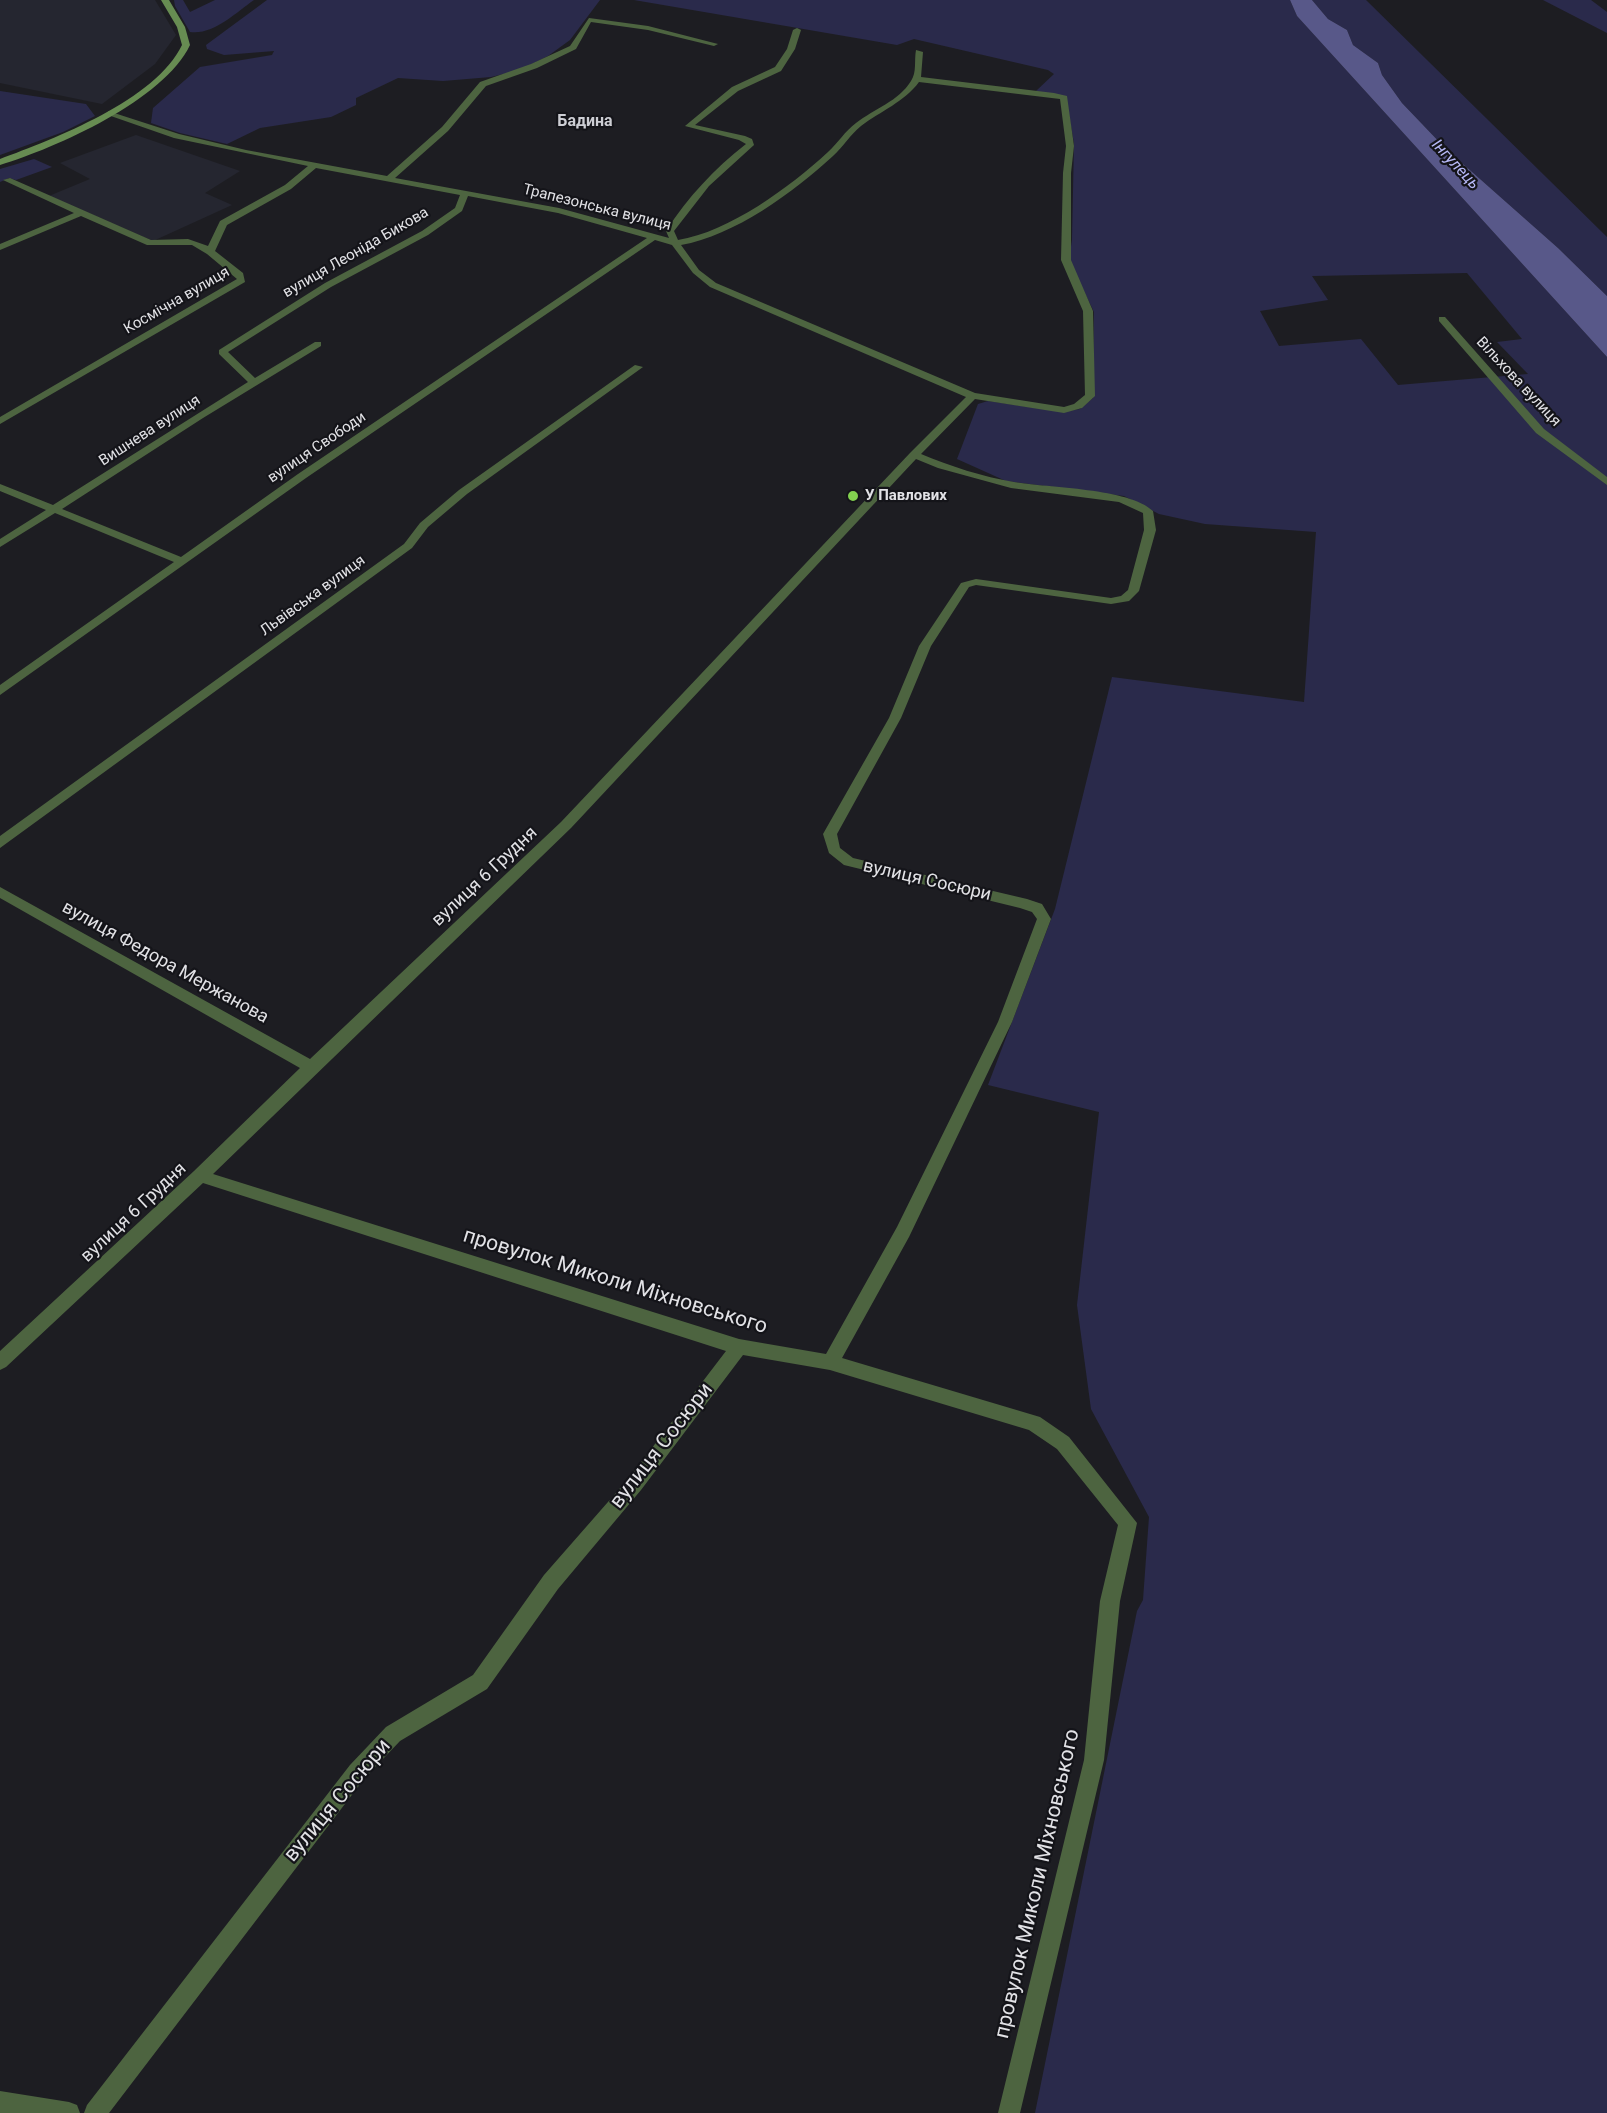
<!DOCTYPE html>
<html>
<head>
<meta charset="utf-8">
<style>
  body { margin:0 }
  canvas { display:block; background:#1d1d22 }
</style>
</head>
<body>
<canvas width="1607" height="2113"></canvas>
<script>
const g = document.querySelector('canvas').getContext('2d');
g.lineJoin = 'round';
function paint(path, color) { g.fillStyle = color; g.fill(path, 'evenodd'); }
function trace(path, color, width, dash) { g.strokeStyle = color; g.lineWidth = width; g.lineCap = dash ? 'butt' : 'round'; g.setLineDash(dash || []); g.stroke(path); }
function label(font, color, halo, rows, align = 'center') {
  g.font = font + ' Roboto,sans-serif'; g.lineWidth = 4.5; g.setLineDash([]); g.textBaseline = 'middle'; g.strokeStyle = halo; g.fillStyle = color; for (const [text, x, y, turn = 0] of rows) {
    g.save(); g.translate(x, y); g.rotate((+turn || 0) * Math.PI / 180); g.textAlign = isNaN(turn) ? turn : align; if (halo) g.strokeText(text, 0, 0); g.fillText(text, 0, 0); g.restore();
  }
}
const built = new Path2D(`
  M0,0H155L176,35L155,64L102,104L0,83Z
  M136,135L240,171L205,193L232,205L153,241L49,196L90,179L60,163Z`);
const green = new Path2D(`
  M174,0H183L190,12L215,0H254C235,13 214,35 190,32L175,6Z
  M267,0H600L570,40L548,56L520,70L491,77L443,81L398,78L356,98V105L331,117L260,128L227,144L180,133L151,123L153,108L200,67L272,55L274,51L224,55L207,49L206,45Z
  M634,0H1290L1297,16L1607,357V2113H1035L1137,1611L1143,1600L1149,1517L1091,1409L1077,1305L1099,1112L988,1085L1055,909L1112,677L1304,702L1316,532L1205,524L1159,514L1124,496L1006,481L957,459L978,404L988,401L1063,412L1080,409L1093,398L1094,312L1069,260L1072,240L1074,143L1066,98L1036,91L1054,74L1048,70L914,39L897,45ZM1467,273L1522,339L1497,342L1528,374L1398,385L1361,339L1279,346L1260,311L1328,300L1312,276Z
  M1312,0H1366L1607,237V296L1558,248L1445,148L1402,103L1382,75L1378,63L1353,45L1347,30L1328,19Z
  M1543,0H1591L1607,12V33Z
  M0,91L86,104L95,116L63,132L0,155Z
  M34,159L52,167L16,180L9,178L0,182V169Z`);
const water = new Path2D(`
  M1290,0H1312L1328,19L1347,30L1353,45L1378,63L1382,75L1402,103L1445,148L1558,248L1607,296V357L1297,16Z`);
const minor = new Path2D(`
  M589,18L648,26L718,44L714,46L648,30L591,22L576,49L537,68L486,86L448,131L395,178L559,208L669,238L666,231C688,197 714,169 746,144L739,140L685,126L732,87L775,67L787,49L793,30L797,28L801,30L795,49L781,71L738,91L695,125L745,136L752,139L754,145L709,186L674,231L678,240C729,232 790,187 828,152C838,143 845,131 856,123C874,109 899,101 911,81C917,72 914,61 916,50L923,52L921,77L1054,93L1067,96L1074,146L1071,173V260L1093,311L1095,396L1082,408L1064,413L975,399L921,454C950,466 983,477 1014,482C1049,488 1129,488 1153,511L1156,530L1139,591L1129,601L1111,604L976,585L969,587L931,646L901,718L837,834L840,848L853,858L1027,899L1042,904L1051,919L1012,1022L909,1237L842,1358L1040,1417L1069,1437L1137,1523L1120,1601L1104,1760L1020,2113H998L1084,1760L1100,1601L1118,1525L1057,1449L1029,1430L830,1370L743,1355L641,1490L558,1589L487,1689L400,1741L364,1779L109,2113H84L87,2105L350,1765L386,1727L473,1675L544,1575L629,1478L726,1351L203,1183L6,1367L0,1370V1351L194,1171L300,1068L0,898V887L310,1059L561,822L910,453L966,397L710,287L693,273L672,245L655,240L306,478L0,695V685L174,562L55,513L0,547V539L46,510L0,491V484L53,505L248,382L219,354V350L325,283L422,231L455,208L460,195L316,168L291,189L227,225L215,251L243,273L245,282L0,424V417L237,279L207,254L192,245H147L81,216L0,250V244L74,213L3,180L10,178L151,240L188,239L208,246L220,221L285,185L308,166L174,138L108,115V111L179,134L246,150L387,176L442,127L480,82L531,64L570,46ZM919,82L1060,99L1066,146L1063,173L1061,260L1083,311L1085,395L1074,404L1064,407L975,393L716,283L699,270L681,245C734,236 794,192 833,156C843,147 850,135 861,126C881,111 904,102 919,82ZM468,196L558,213L647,238L298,474L181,557L62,509L203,418L321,346V342H315L255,378L228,352L331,287L428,235L462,211ZM916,459L938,468L1011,488L1119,502L1143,513L1144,530L1128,590L1121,596L1111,598L976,579L961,583L919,646L889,718L823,834L829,853L844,865L1020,908L1032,912L1037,919L998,1022L897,1227L826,1354L739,1339L213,1174L571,828Z
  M1439,317H1445L1544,429L1607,477V485L1536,433L1439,321Z
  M635,365L643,367L467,494L428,527L412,548L0,848V836L404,544L420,523L459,490Z
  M0,2091L69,2102L77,2105L80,2113H0Z`);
const secondary = new Path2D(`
  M161,0H169L185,27L190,45C164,100 56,148 0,165V159C54,139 156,100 182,45L177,27Z`);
const markers = [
  [853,496,6,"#82d04f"]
];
const farStreetnames = [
  ["Трапезонська вулиця",597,208,14],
  ["вулиця Леоніда Бикова",356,253,-30],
  ["Космічна вулиця",177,301,-30],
  ["Вільхова вулиця",1518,382,47],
  ["Вишнева вулиця",150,431,-33],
  ["вулиця Свободи",317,448,-34],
  ["Львівська вулиця",313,596,-36]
];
const farPoinames = [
  ["У Павлових",865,496]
];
const farNeighbourhoodnames = [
  ["Бадина",585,122]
];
const farWaternames = [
  ["Інгулець",1455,165,47]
];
const streetNames = [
  ["вулиця 6 Грудня",485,877,-43],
  ["вулиця Сосюри",927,881,13],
  ["вулиця Федора Мержанова",165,963,29],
  ["вулиця 6 Грудня",134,1213,-43]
];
const nearStreetnames = [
  ["провулок Миколи Міхновського",615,1282,17],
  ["вулиця Сосюри",662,1446,-52],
  ["вулиця Сосюри",338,1801,-50],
  ["провулок Миколи Міхновського",1038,1884,-77]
];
paint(built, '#252630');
paint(green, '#2a2a4b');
paint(water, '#585889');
paint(minor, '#4d6440');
paint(secondary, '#678c52');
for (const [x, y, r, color] of markers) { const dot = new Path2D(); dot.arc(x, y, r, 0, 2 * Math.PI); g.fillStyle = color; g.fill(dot); trace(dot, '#141419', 2); }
label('15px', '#e2e2e6', '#141419', farStreetnames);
label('bold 15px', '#e2e2e6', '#141419', farPoinames, 'left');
label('bold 16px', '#cdced4', '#141419', farNeighbourhoodnames);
label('italic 16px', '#b6b8f6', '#141419', farWaternames);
label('18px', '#e2e2e6', '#141419', streetNames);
label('21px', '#e2e2e6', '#141419', nearStreetnames);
</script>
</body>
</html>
